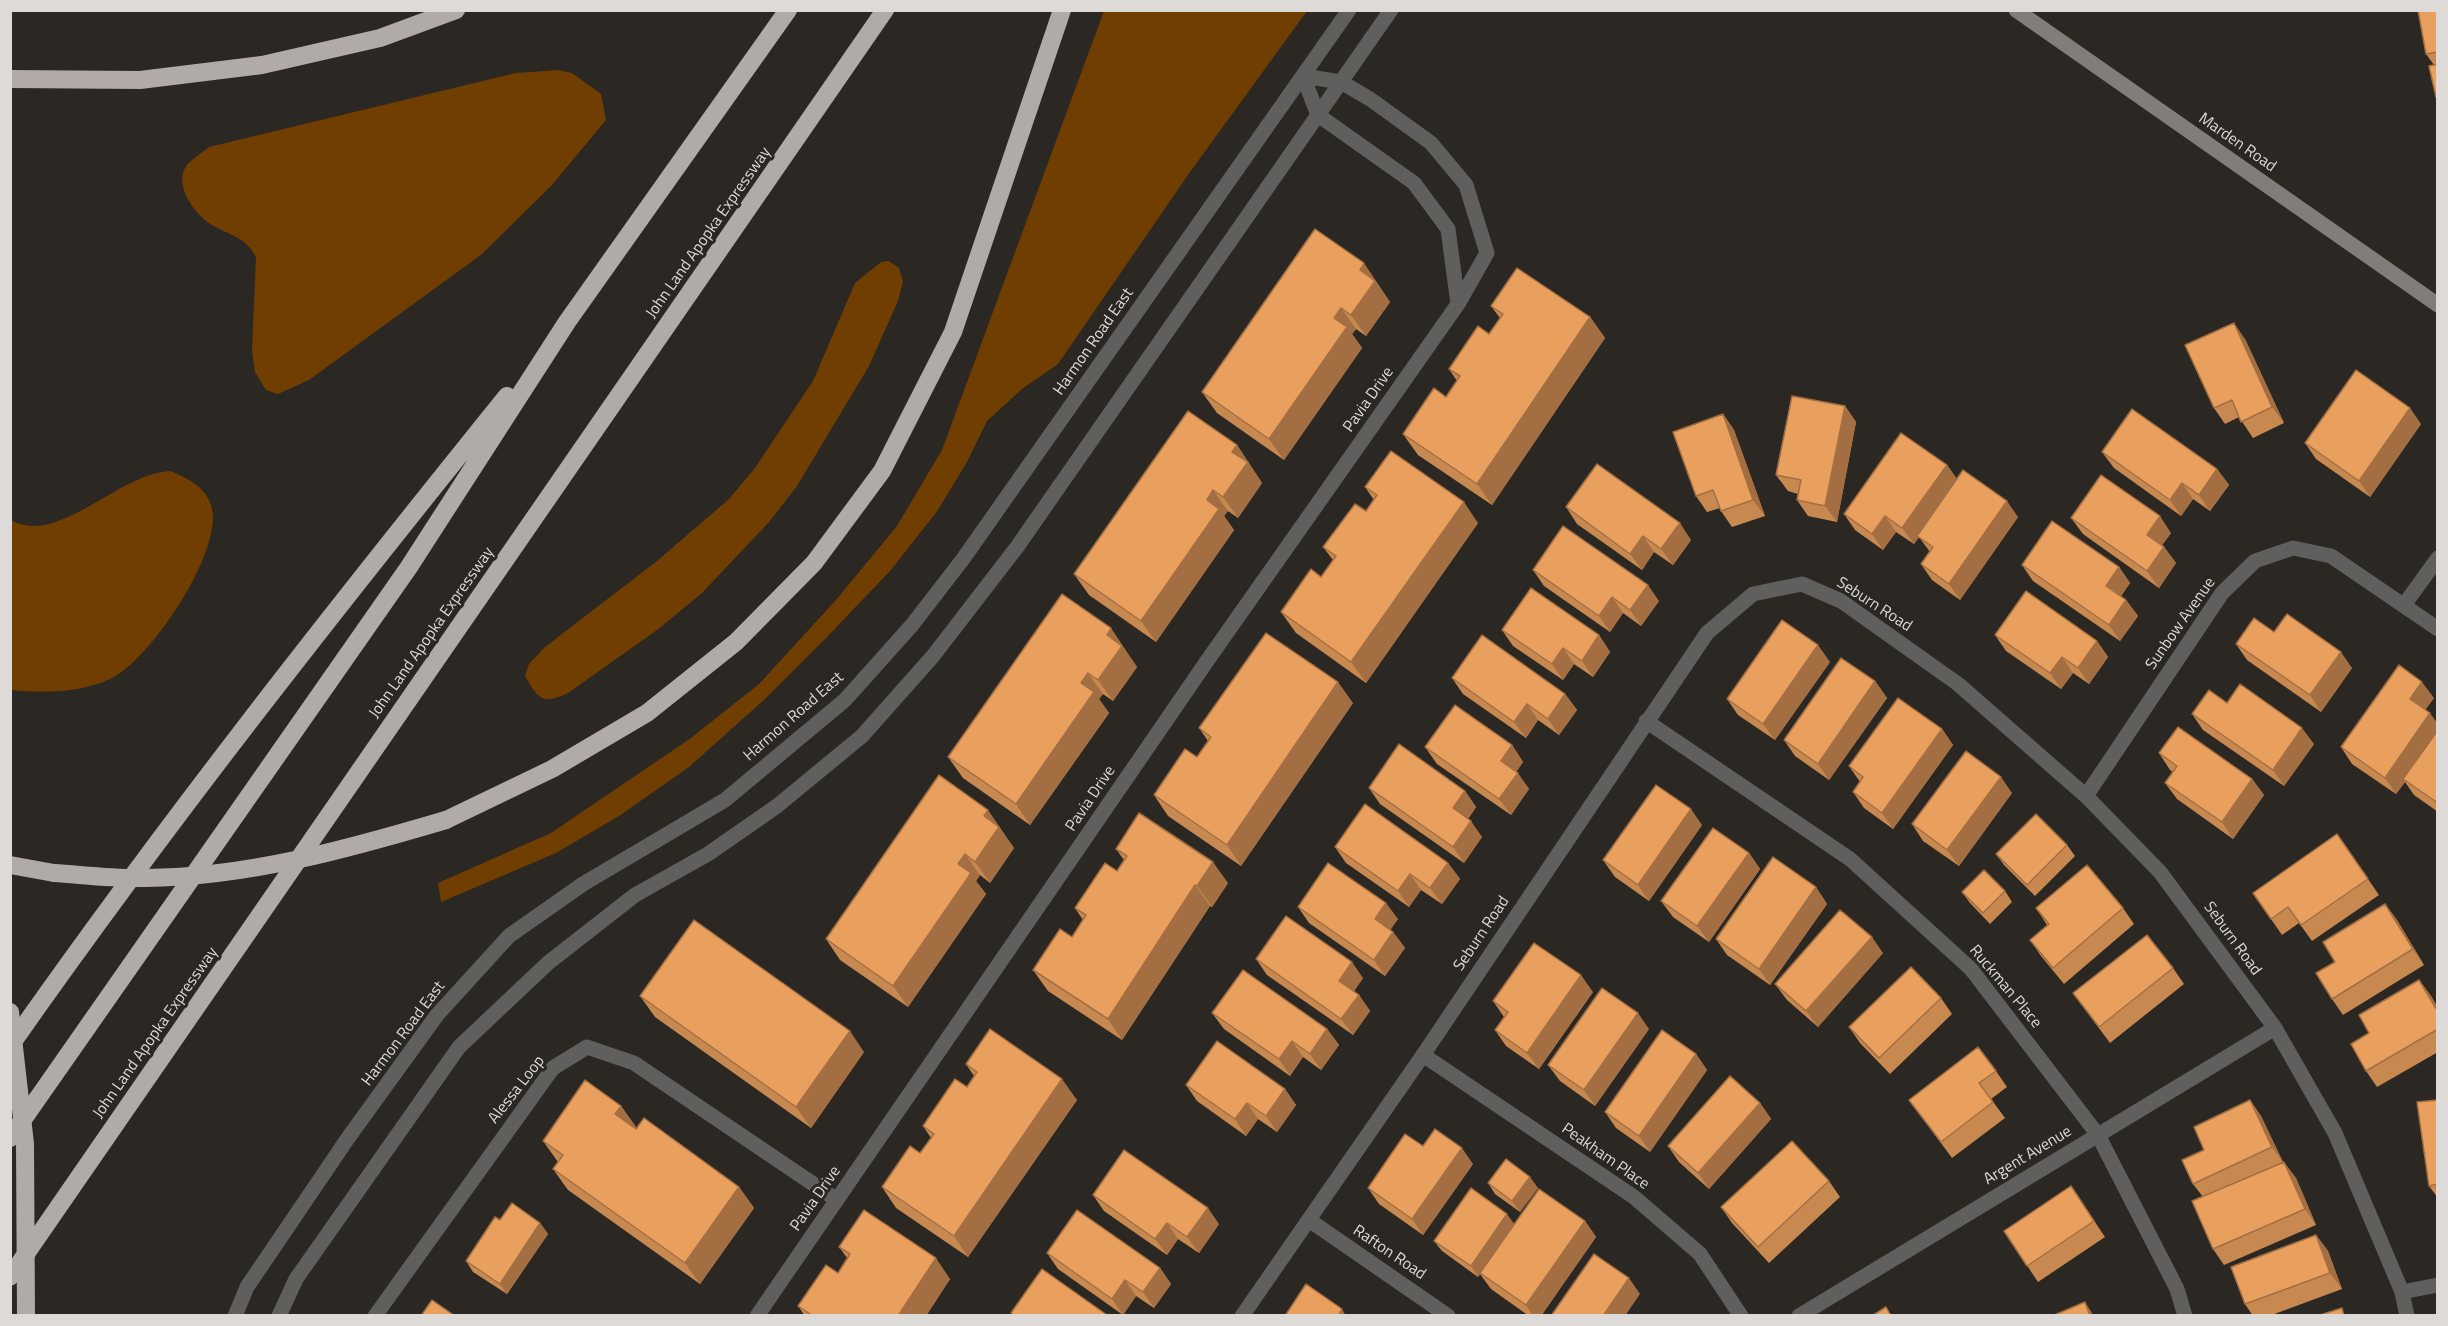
<!DOCTYPE html>
<html>
<head>
<meta charset="utf-8">
<style>
  body { margin:0 }
  #map { position:relative; width:2448px; height:1326px; overflow:hidden; background:#2b2723; font-family:"Titillium Web",sans-serif }
  canvas { display:block }
  .frame { position:absolute; inset:0; border:12px solid #dddad8; pointer-events:none }
</style>
</head>
<body>
<div id="map">
<canvas width="2448" height="1326"></canvas>
<div class="frame"></div>
</div>
<script>
const g = document.querySelector('canvas').getContext('2d');
g.lineJoin = 'round';
function paint(path, color) { g.fillStyle = color; g.fill(path, 'evenodd'); }
function trace(path, color, width, dash) { g.strokeStyle = color; g.lineWidth = width; g.lineCap = dash ? 'butt' : 'round'; g.setLineDash(dash || []); g.stroke(path); }
function label(font, color, halo, rows, align = 'center') {
  g.font = font + ' "Titillium Web",sans-serif'; g.lineWidth = 6; g.setLineDash([]); g.textBaseline = 'middle'; g.strokeStyle = halo; g.fillStyle = color; for (const [text, x, y, turn = 0] of rows) {
    g.save(); g.translate(x, y); g.rotate((+turn || 0) * Math.PI / 180); g.textAlign = isNaN(turn) ? turn : align; if (halo) g.strokeText(text, 0, 0); g.fillText(text, 0, 0); g.restore();
  }
}
const forest = new Path2D(`
  M1104,11H1307L1190,172L1058,364L1022,389L987,421L967,462L938,510L891,570L825,639L765,699L689,767L619,816L556,853L441,902L438,883L551,833L691,738L759,684L836,600L897,526L942,450Z
  M558,70L572,73L601,94L606,120L551,186L482,254L309,380L278,394L266,390L255,372L252,351L256,257C246,237 229,235 212,225C195,215 172,184 187,165C193,158 203,152 209,147L516,73Z
  M889,261L899,268L903,281L898,301L869,366L797,486L769,522L702,593L657,630L568,693C542,705 538,699 525,676L529,664L545,647L657,561L729,499L755,468L813,381L855,283L881,262Z
  M170,471C189,479 207,487 212,509C222,553 149,662 110,679C80,693 42,693 11,690V520C58,547 117,474 170,471Z`);
const lane = new Path2D(`
  M1646,721L1850,859L1971,969L2098,1135L2177,1289L2185,1316
  M1423,1055L1634,1197L1700,1254L1741,1316`);
const street = new Path2D(`
  M2404,605L2438,558
  M2086,796L2222,593L2255,561L2293,548L2331,556L2438,629
  M1309,1220L1448,1316
  M2402,1292L2438,1285
  M235,1316L247,1287L348,1138L437,1015L509,936L583,884L725,800L845,700L912,625L963,559L1349,10
  M279,1316L296,1279L459,1047L548,963L635,895L708,854L777,806L862,736L933,656L1017,547L1391,10
  M375,1316L553,1068L587,1047L634,1063L837,1200
  M757,1316L1207,661L1458,304L1487,253L1466,185L1431,143L1370,99L1341,82L1303,76L1318,115L1414,183L1448,229L1458,304
  M1242,1316L1423,1055L1707,633L1753,594L1802,584L1841,601L1958,684L2086,796L2160,872L2275,1028L2335,1133L2402,1292L2407,1316
  M1799,1316L2275,1028`);
const secondary = new Path2D(`
  M2016,10L2438,305`);
const highway = new Path2D(`
  M10,79L140,80L262,65L380,38L456,10
  M446,820L552,769L647,713L736,642L814,563L882,471L953,332L1062,10
  M10,865L54,873
  M10,1046C167,822 336,608 507,396
  M10,1138L409,567L567,322L788,10
  M10,1277L885,10`);
const highwayBridge = new Path2D(`
  M54,873C84,875 115,879 145,878C248,877 348,849 446,820
  M10,1012L25,1144L26,1316`);
const wall = new Path2D(`
  M2438,10V99L2436,97L2434,65L2426,54Z
  M1379,284L1378,285L1390,302L1366,336L1356,329L1352,334L1362,348L1284,460L1217,413L1202,392Z
  M1491,306L1590,317L1605,338L1492,505L1418,455L1403,434L1446,397L1457,381L1449,369L1489,334L1500,318Z
  M2245,339L2284,423L2253,438L2239,417L2225,424L2214,408Z
  M1845,406L1856,422L1837,522L1808,516L1797,500L1798,494L1788,491L1776,475Z
  M1723,414L1734,430L1765,516L1732,527L1721,511L1720,508L1707,512L1696,496Z
  M2421,424L2370,497L2316,459L2305,443Z
  M1237,445L1262,483L1238,518L1228,511L1224,516L1234,530L1156,642L1089,595L1074,574Z
  M2102,452L2217,469L2229,485L2210,511L2193,499L2181,516L2114,468Z
  M1947,465L1957,479L2018,517L1960,600L1932,580L1921,564L1930,552L1919,537L1914,544L1896,532L1883,550L1855,530L1844,514Z
  M1365,487L1478,523L1366,683L1296,633L1281,612L1321,577L1333,560L1323,547L1366,511L1374,500Z
  M1566,507L1691,540L1673,565L1654,552L1642,570L1577,524Z
  M2071,518L2171,533L2162,545L2164,547L2176,563L2159,588L2083,534Z
  M2022,565L2119,567L2130,583L2121,596L2126,600L2138,616L2120,641L2033,581Z
  M1533,570L1659,601L1641,626L1623,613L1610,632L1544,586Z
  M1502,630L1599,635L1610,652L1593,677L1574,664L1563,680L1513,646Z
  M2274,632L2352,668L2321,712L2247,660L2236,644Z
  M1995,635L2097,641L2108,657L2089,684L2073,673L2061,689L2006,651Z
  M1126,649L1125,650L1137,667L1113,701L1103,694L1099,699L1109,713L1030,825L963,778L948,757Z
  M1830,662L1775,740L1738,715L1727,699Z
  M1452,678L1565,694L1577,710L1559,735L1538,720L1526,738L1463,694Z
  M1875,681L1887,698L1829,780L1795,756L1784,740Z
  M2434,698L2425,710L2438,724V812L2414,795L2405,782L2396,794L2352,764L2341,747Z
  M1353,703L1241,866L1168,816L1154,795L1197,757L1208,741L1199,728Z
  M2227,703L2314,744L2284,786L2203,730L2192,714Z
  M1942,729L1953,745L1893,829L1864,808L1853,792L1860,782L1849,766Z
  M1512,745L1523,762L1516,772L1529,789L1511,815L1437,764L1425,747Z
  M2159,753L2252,779L2264,795L2233,839L2177,799L2165,783L2173,772L2170,770Z
  M1369,788L1465,791L1476,807L1468,819L1482,837L1464,863L1380,804Z
  M2012,793L1959,866L1923,841L1912,824Z
  M1702,825L1649,901L1615,877L1603,860Z
  M1003,831L1002,832L1014,848L990,883L980,875L976,881L986,894L908,1007L840,960L826,939Z
  M2337,834L2379,895L2312,941L2299,923L2282,935L2253,893Z
  M2067,845L2075,856L2035,896L2004,865L1996,854Z
  M1335,847L1448,863L1460,879L1442,904L1421,890L1409,907L1346,863Z
  M1116,849L1228,883L1212,907L1210,906L1122,1040L1048,991L1033,970L1072,937L1083,920L1075,908L1117,871L1124,860Z
  M1749,853L1760,869L1709,942L1673,917L1661,901Z
  M1816,887L1827,904L1770,985L1727,955L1716,939Z
  M2005,891L2012,902L1990,924L1970,903L1962,892Z
  M2385,904L2397,920L2424,965L2343,1015L2332,999L2335,962Z
  M1298,907L1398,919L1390,929L1393,932L1405,948L1385,976L1309,923Z
  M2036,908H2123L2134,924L2064,984L2041,956L2030,940L2047,925Z
  M1883,953L1818,1027L1787,1000L1775,984Z
  M1256,959L1363,978L1354,991L1359,995L1370,1011L1353,1035L1267,975Z
  M2173,968L2184,984L2110,1043L2073,993Z
  M2419,980L2431,996L2438,1008V1052L2377,1087L2366,1071L2369,1033Z
  M1593,992L1539,1069L1506,1046L1495,1030L1504,1017L1493,1001Z
  M640,996L864,1052L811,1128L655,1017Z
  M1941,998L1952,1014L1890,1074L1860,1043L1849,1027Z
  M1212,1013L1327,1029L1339,1045L1321,1070L1303,1057L1290,1076L1224,1029Z
  M1649,1029L1595,1106L1560,1081L1548,1065Z
  M1696,1054L1707,1070L1650,1152L1616,1128L1605,1112Z
  M966,1064L1077,1100L968,1257L896,1208L882,1187L920,1153L931,1138L923,1126L967,1087L974,1076Z
  M1996,1071L2007,1087L1991,1099L2005,1118L1952,1158L1909,1100Z
  M1186,1085L1285,1089L1296,1105L1277,1132L1258,1119L1246,1136L1197,1101Z
  M2250,1100L2261,1116L2283,1162L2296,1178L2316,1225L2224,1265L2213,1249L2203,1197L2193,1184Z
  M2438,1100V1198L2429,1186Z
  M1760,1103L1771,1119L1709,1189L1679,1162L1668,1146Z
  M621,1106L636,1127L635,1128L739,1187L754,1208L700,1284L568,1190L553,1169L558,1162L543,1141Z
  M1473,1164L1423,1235L1379,1204L1368,1188Z
  M1829,1181L1840,1197L1769,1263L1732,1223L1721,1207Z
  M1488,1183L1538,1188L1520,1212L1495,1194Z
  M2071,1186L2105,1237L2038,1282L2004,1231Z
  M1093,1195L1219,1224L1199,1253L1178,1239L1167,1255L1104,1211Z
  M500,1220L540,1223L548,1234L507,1294L473,1272L466,1261Z
  M1585,1221L1596,1237L1541,1316H1529L1491,1289L1480,1274L1478,1277L1442,1251L1434,1241L1514,1223Z
  M2316,1235L2328,1251L2342,1289L2269,1316H2253L2245,1304Z
  M839,1247L950,1279L926,1316H805L798,1306L838,1273L848,1259Z
  M1047,1253L1160,1268L1171,1284L1154,1308L1136,1296L1123,1315L1058,1269Z`);
const shadedWall = new Path2D(`
  M1364,263L1390,302L1366,336L1351,315L1360,270Z
  M1341,308L1356,329L1352,334L1362,348L1284,460L1269,439L1334,318Z
  M1590,317L1605,338L1492,505L1477,484Z
  M2234,323L2245,339L2284,423L2272,407Z
  M1845,406L1856,422L1837,522L1825,506Z
  M2410,408L2421,424L2370,497L2359,481Z
  M1723,414L1734,430L1765,516L1753,500Z
  M1237,445L1262,483L1238,518L1223,497L1232,452Z
  M1947,465L1958,481L1914,544L1902,528Z
  M2217,469L2229,485L2210,511L2199,495Z
  M2182,483L2193,499L2181,516L2170,500Z
  M1213,490L1228,511L1224,516L1234,530L1156,642L1141,621L1207,500Z
  M2007,501L2018,517L1960,600L1949,584Z
  M1464,502L1478,523L1366,683L1351,662Z
  M1885,516L1896,532L1883,550L1872,534Z
  M2160,516L2171,533L2158,551L2147,535Z
  M1680,523L1691,540L1673,565L1661,549Z
  M1643,536L1654,552L1642,570L1630,554Z
  M2164,547L2176,563L2159,588L2147,571Z
  M2119,567L2130,583L2117,602L2106,586Z
  M1648,585L1659,601L1641,626L1630,610Z
  M1612,597L1623,613L1610,632L1599,616Z
  M2126,600L2138,616L2120,641L2109,625Z
  M1111,628L1137,667L1113,701L1098,680L1107,635Z
  M1599,635L1610,652L1593,677L1582,661Z
  M2097,641L2108,657L2089,684L2078,668Z
  M1818,645L1830,662L1775,740L1763,724Z
  M1563,648L1574,664L1563,680L1552,664Z
  M2341,652L2352,668L2321,712L2310,695Z
  M2062,657L2073,673L2061,689L2050,673Z
  M1088,673L1103,694L1099,699L1109,713L1030,825L1016,804L1081,683Z
  M1875,681L1887,698L1829,780L1818,764Z
  M1338,682L1353,703L1241,866L1227,845Z
  M2422,682L2434,698L2421,715L2410,699Z
  M1565,694L1577,710L1559,735L1548,719Z
  M1527,704L1538,720L1526,738L1514,722Z
  M2430,713L2438,724V735L2403,779L2405,782L2396,794L2385,778Z
  M2302,728L2314,744L2284,786L2273,770Z
  M1942,729L1953,745L1893,829L1882,813Z
  M1512,745L1523,762L1512,778L1501,761Z
  M1518,773L1529,789L1511,815L1499,799Z
  M2001,777L2012,793L1959,866L1947,850Z
  M2252,779L2264,795L2233,839L2222,822Z
  M1465,791L1476,807L1464,825L1453,808Z
  M1691,809L1702,825L1649,901L1638,885Z
  M988,810L1014,848L990,883L975,862L984,816Z
  M1471,821L1482,837L1464,863L1453,847Z
  M1749,853L1760,869L1709,942L1697,926Z
  M965,854L980,875L976,881L986,894L908,1007L893,986L958,864Z
  M1213,862L1228,883L1212,907L1197,886Z
  M1448,863L1460,879L1442,904L1430,888Z
  M1410,874L1421,890L1409,907L1398,891Z
  M1195,885L1210,906L1122,1040L1108,1019Z
  M1816,887L1827,904L1770,985L1759,969Z
  M1386,903L1398,919L1387,935L1375,919Z
  M2385,904L2397,920L2424,965L2413,949Z
  M1393,932L1405,948L1385,976L1374,960Z
  M1872,937L1883,953L1818,1027L1806,1011Z
  M1352,962L1363,978L1350,997L1339,981Z
  M1581,975L1593,992L1539,1069L1527,1053Z
  M2419,980L2431,996L2438,1008V1012Z
  M1359,995L1370,1011L1353,1035L1341,1019Z
  M1638,1013L1649,1029L1595,1106L1584,1090Z
  M1327,1029L1339,1045L1321,1070L1310,1054Z
  M850,1031L864,1052L811,1128L796,1107Z
  M1292,1041L1303,1057L1290,1076L1279,1059Z
  M1696,1054L1707,1070L1650,1152L1639,1136Z
  M1062,1079L1077,1100L968,1257L954,1236Z
  M1285,1089L1296,1105L1277,1132L1266,1116Z
  M2250,1100L2261,1116L2283,1163L2272,1147Z
  M1247,1103L1258,1119L1246,1136L1235,1119Z
  M1760,1103L1771,1119L1709,1189L1698,1173Z
  M621,1106L636,1127L630,1135L615,1114Z
  M1462,1148L1473,1164L1423,1235L1412,1219Z
  M2284,1162L2296,1178L2316,1225L2305,1209Z
  M1530,1177L1538,1188L1520,1212L1512,1201Z
  M739,1187L754,1208L700,1284L685,1263Z
  M1208,1208L1219,1224L1199,1253L1187,1237Z
  M1507,1214L1515,1225L1478,1277L1471,1266Z
  M1585,1221L1596,1237L1541,1316H1533L1526,1305Z
  M540,1223L548,1234L507,1294L500,1284Z
  M1167,1223L1178,1239L1167,1255L1155,1239Z
  M2316,1235L2328,1251L2342,1289L2330,1273Z
  M936,1258L950,1279L926,1316H898Z
  M1160,1268L1171,1284L1154,1308L1143,1292Z
  M1629,1278L1640,1294L1625,1316H1603Z
  M1125,1280L1136,1296L1123,1315L1112,1299Z
  M2085,1302L2092,1313L2093,1316H2090Z
  M1342,1309L1346,1316H1338Z`);
const building = new Path2D(`
  M2418,10H2438V52L2426,54Z
  M2438,64V97H2436L2429,66Z
  M1315,229L1364,263L1360,270L1375,281L1351,315L1341,308L1334,318L1347,327L1269,439L1202,392Z
  M1517,268L1590,317L1477,484L1403,434L1434,388L1446,397L1460,376L1449,369L1478,326L1489,334L1503,314L1491,306Z
  M2234,323L2272,407L2241,422L2232,400L2214,408L2185,345Z
  M2356,370L2410,408L2359,481L2305,443Z
  M1792,396L1845,406L1825,506L1797,500L1801,480L1776,475Z
  M2132,409L2217,469L2199,495L2182,483L2170,500L2102,452Z
  M1188,411L1237,445L1232,452L1248,462L1223,497L1213,490L1207,500L1219,509L1141,621L1074,574Z
  M1723,414L1753,500L1721,511L1713,490L1696,496L1673,432Z
  M1901,433L1947,465L1902,528L1885,516L1872,534L1844,514Z
  M1391,451L1464,502L1351,662L1281,612L1311,569L1321,577L1336,556L1323,547L1355,504L1366,511L1377,495L1365,487Z
  M1597,464L1680,523L1661,549L1643,536L1630,554L1566,507Z
  M1963,470L2007,501L1949,584L1921,564L1933,547L1917,536Z
  M2101,475L2160,516L2147,535L2164,547L2147,571L2071,518Z
  M2052,521L2119,567L2106,586L2126,600L2109,625L2022,565Z
  M1563,526L1648,585L1630,610L1612,597L1599,616L1533,570Z
  M1531,588L1599,635L1582,661L1563,648L1552,664L1502,630Z
  M2026,591L2097,641L2078,668L2062,657L2050,673L1995,635Z
  M1062,594L1111,628L1107,635L1122,646L1098,680L1088,673L1081,683L1094,692L1016,804L948,757Z
  M2287,614L2341,652L2310,695L2236,644L2254,618L2274,632Z
  M1782,620L1818,645L1763,724L1727,699Z
  M1266,633L1338,682L1227,845L1154,795L1185,749L1197,757L1211,737L1199,728Z
  M1482,635L1565,694L1548,719L1527,704L1514,722L1452,678Z
  M1841,658L1875,681L1818,764L1784,740Z
  M2399,665L2422,682L2410,699L2430,713L2385,778L2341,747Z
  M2240,684L2302,728L2273,770L2192,714L2209,690L2227,703Z
  M1898,698L1942,729L1882,813L1853,792L1863,777L1849,766Z
  M1455,705L1512,745L1501,761L1518,773L1499,799L1425,747Z
  M2178,727L2252,779L2222,822L2165,783L2177,766L2159,753Z
  M2438,730V803L2403,779Z
  M1399,744L1465,791L1453,808L1471,821L1453,847L1369,788Z
  M1966,751L2001,777L1947,850L1912,824Z
  M939,775L988,810L984,816L999,827L975,862L965,854L958,864L971,873L893,986L826,939Z
  M1656,785L1691,809L1638,885L1603,860Z
  M1365,804L1448,863L1430,888L1410,874L1398,891L1335,847Z
  M1139,813L1213,862L1197,886L1195,885L1108,1019L1033,970L1060,929L1072,937L1086,915L1075,908L1105,863L1117,871L1127,856L1116,849Z
  M2036,814L2067,845L2027,885L1996,854Z
  M1713,828L1749,853L1697,926L1661,901Z
  M2337,834L2368,879L2301,925L2288,907L2271,919L2253,893Z
  M1773,857L1816,887L1759,969L1716,939Z
  M1328,863L1386,903L1375,919L1393,932L1374,960L1298,907Z
  M2087,865L2123,908L2053,968L2030,940L2049,924L2036,908Z
  M1984,870L2005,891L1983,913L1962,892Z
  M2385,904L2413,949L2332,999L2316,973L2335,962L2323,942Z
  M1840,910L1872,937L1806,1011L1775,984Z
  M1286,916L1352,962L1339,981L1359,995L1341,1019L1256,959Z
  M694,920L850,1031L796,1107L640,996Z
  M2147,935L2173,968L2099,1027L2073,993Z
  M1534,943L1581,975L1527,1053L1495,1030L1508,1012L1493,1001Z
  M1911,967L1941,998L1879,1058L1849,1027Z
  M1243,970L1327,1029L1310,1054L1292,1041L1279,1059L1212,1013Z
  M2419,980L2438,1012V1029L2366,1071L2351,1044L2369,1033L2359,1015Z
  M1602,988L1638,1013L1584,1090L1548,1065Z
  M990,1029L1062,1079L954,1236L882,1187L910,1146L920,1153L934,1134L923,1126L955,1079L967,1087L977,1072L966,1064Z
  M1662,1030L1696,1054L1639,1136L1605,1112Z
  M1217,1041L1285,1089L1266,1116L1247,1103L1235,1119L1186,1085Z
  M1978,1047L1996,1071L1979,1083L1993,1102L1941,1142L1909,1100Z
  M1730,1076L1760,1103L1698,1173L1668,1146Z
  M585,1080L621,1106L615,1114L636,1129L644,1118L739,1187L685,1263L553,1169L563,1155L543,1141Z
  M2250,1100L2272,1147L2193,1184L2182,1160L2204,1150L2194,1127Z
  M2438,1100V1184L2429,1186L2417,1102Z
  M1435,1129L1462,1148L1412,1219L1368,1188L1405,1134L1423,1146Z
  M1792,1141L1829,1181L1758,1247L1721,1207Z
  M1124,1150L1208,1208L1187,1237L1167,1223L1155,1239L1093,1195Z
  M1506,1159L1530,1177L1512,1201L1488,1183Z
  M2284,1162L2305,1209L2213,1249L2192,1201Z
  M2071,1186L2094,1221L2027,1266L2004,1231Z
  M1471,1188L1507,1214L1471,1266L1434,1241Z
  M1539,1189L1585,1221L1526,1305L1480,1273Z
  M512,1203L540,1223L500,1284L466,1261L495,1217L500,1220Z
  M864,1210L936,1258L898,1316H809L810,1314L798,1306L826,1265L838,1273L850,1254L839,1247Z
  M1077,1210L1160,1268L1143,1292L1125,1280L1112,1299L1047,1253Z
  M2316,1235L2330,1273L2245,1304L2231,1267Z
  M1594,1254L1629,1278L1603,1316H1551Z
  M1042,1269L1107,1315L1106,1316H1015L1011,1313Z
  M1306,1284L1342,1309L1338,1316H1285Z
  M432,1300L455,1316H421Z
  M2085,1302L2090,1316H2052Z
  M1886,1307L1891,1316H1872Z
  M2342,1308L2344,1316H2317Z`);
const streetNames = [
  ["Marden Road",2237,143,35],
  ["John Land Apopka Expressway",709,233,-55],
  ["Harmon Road East",1094,342,-55],
  ["Pavia Drive",1369,400,-55],
  ["Seburn Road",1874,605,33],
  ["Sunbow Avenue",2181,624,-55],
  ["John Land Apopka Expressway",432,633,-55],
  ["Harmon Road East",794,717,-41],
  ["Pavia Drive",1091,799,-56],
  ["Seburn Road",1482,934,-56],
  ["Seburn Road",2232,939,54],
  ["Ruckman Place",2005,987,50],
  ["John Land Apopka Expressway",156,1033,-55],
  ["Harmon Road East",404,1034,-53],
  ["Alessa Loop",517,1090,-52],
  ["Argent Avenue",2028,1156,-31],
  ["Peakham Place",1605,1157,35],
  ["Pavia Drive",816,1199,-55],
  ["Rafton Road",1389,1253,34]
];
paint(forest, '#713e01');
trace(lane, '#615f5d', 15);
trace(street, '#615f5d', 15);
trace(secondary, '#817d7a', 15);
trace(highway, '#b0aba6', 18);
trace(highwayBridge, '#b0aba6', 18);
paint(wall, '#c88951');
paint(shadedWall, '#a36f42');
paint(building, '#e99f5e');
trace(building, '#a36f42', 1.5);
label('16px', '#dddad8', '#2b2723', streetNames);
</script>
</body>
</html>
